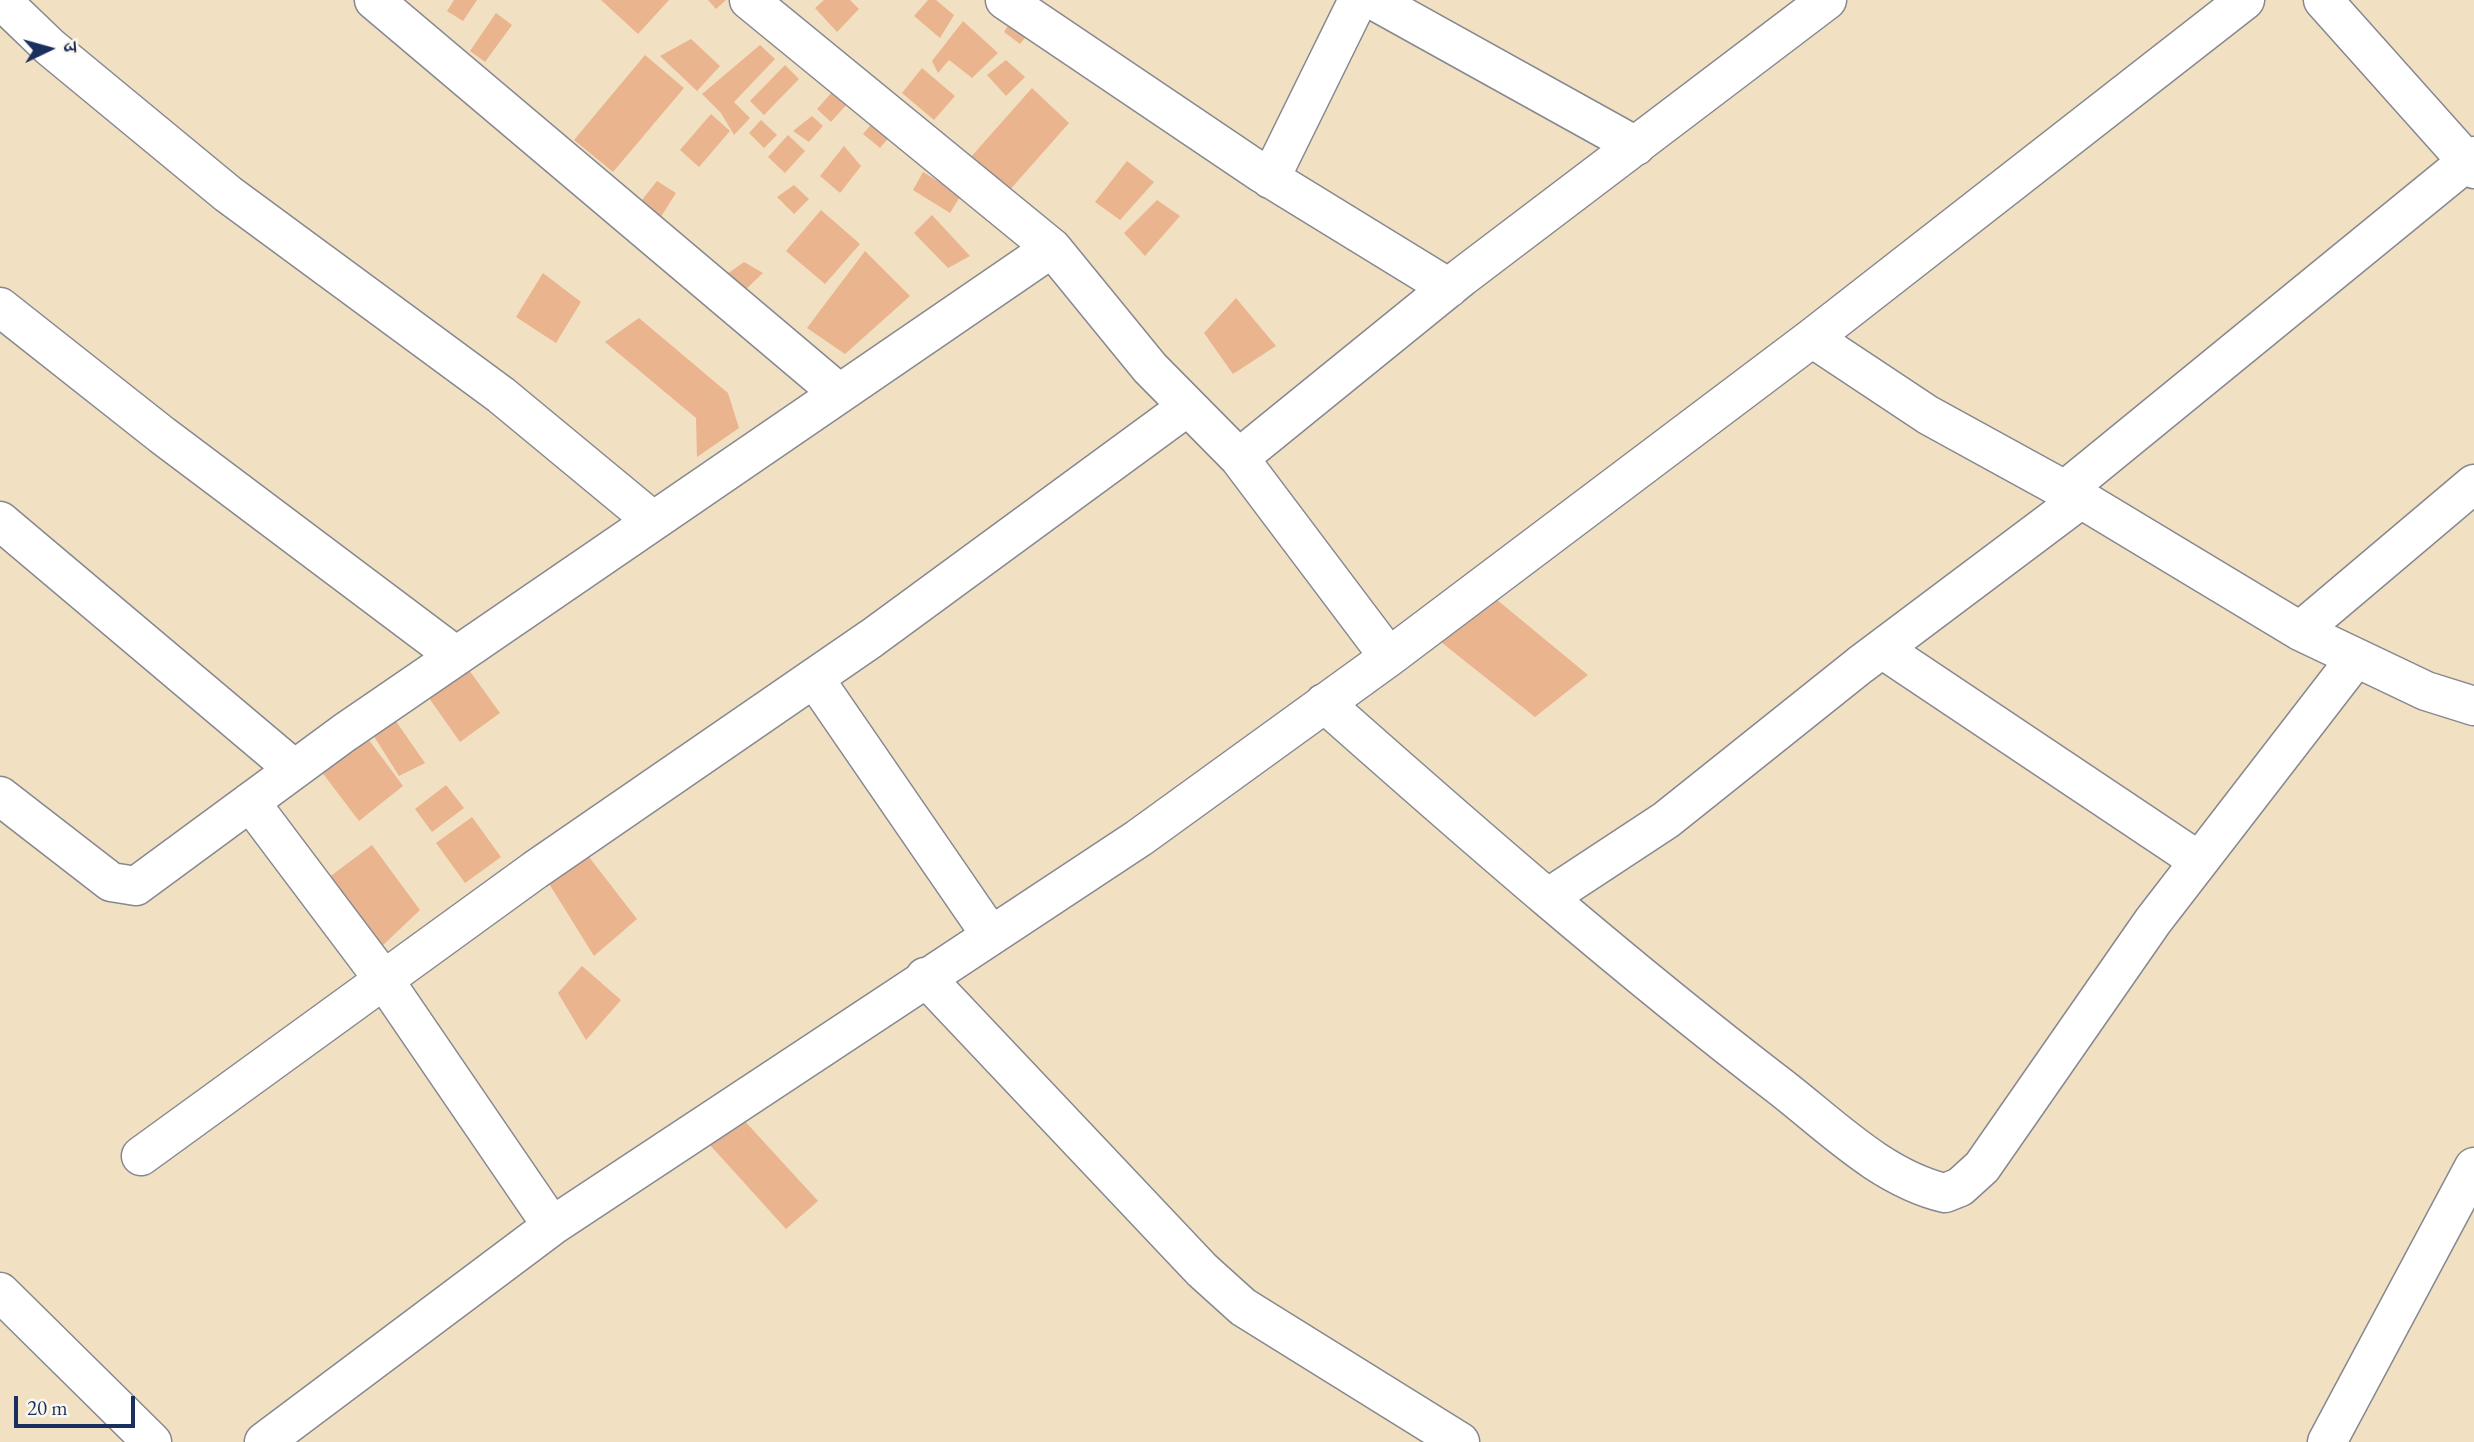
<!DOCTYPE html>
<html>
<head>
<meta charset="utf-8">
<style>
  body { margin:0 }
  #map { position:relative; width:2474px; height:1442px; overflow:hidden; background:#f2e0c2; font-family:"EB Garamond","Noto Serif Devanagari",serif }
  canvas { display:block }
  .north { position:absolute; left:14px; top:14px; width:70px; height:70px; -webkit-text-stroke:5px #fbf7ec; paint-order:stroke; rotate:85deg; font-size:19px; font-weight:700; line-height:28px; text-align:center; color:#1b2f5e }
  .north::after { content:''; display:block; margin:auto; width:24px; height:32px; background:#1b2f5e; clip-path:polygon(50% 0,100% 100%,50% 72%,0 100%) }
  .scale { position:absolute; left:14px; top:1396px; width:121px; height:32px; box-sizing:border-box; border:4px solid #1b2f5e; border-top:0; padding-left:9px; font-size:21px; line-height:24px; white-space:nowrap; color:#1b2f5e; -webkit-text-stroke:5px #fbf7ec; paint-order:stroke }
</style>
</head>
<body>
<div id="map">
<canvas width="2474" height="1442"></canvas>
<div class="north">उ</div>
<div class="scale">20 m</div>
</div>
<script>
const g = document.querySelector('canvas').getContext('2d');
g.lineJoin = 'round';
function paint(path, color) { g.fillStyle = color; g.fill(path, 'evenodd'); }
function trace(path, color, width, dash) { g.strokeStyle = color; g.lineWidth = width; g.lineCap = dash ? 'butt' : 'round'; g.setLineDash(dash || []); g.stroke(path); }
const building = new Path2D(`
  M454,0H477L463,21L447,11Z
  M601,0H669L638,34Z
  M708,0H726L716,9Z
  M824,0H850L859,9L837,32L815,8Z
  M928,0H936L954,15L940,38L914,16Z
  M496,13L512,25L485,62L470,51Z
  M1012,19L1031,30L1020,44L1004,32Z
  M963,21L998,53L972,78L949,60L938,73L932,61Z
  M691,39L720,66L697,91L660,56Z
  M760,45L775,59L734,102L750,118L734,135L721,113L702,94Z
  M645,55L684,88L613,172L574,140Z
  M1006,60L1025,77L1006,96L987,75Z
  M785,65L799,79L764,115L750,101Z
  M922,68L955,96L934,120L902,93Z
  M841,82L855,95L831,122L817,109Z
  M1032,88L1069,123L1008,192L970,158Z
  M711,114L730,131L699,167L680,150Z
  M879,115L896,129L880,148L863,134Z
  M812,116L823,126L809,142L793,131Z
  M761,120L777,135L764,148L749,133Z
  M788,135L805,151L785,173L768,157Z
  M844,146L861,166L840,193L820,176Z
  M1127,161L1154,182L1120,220L1095,202Z
  M923,172L961,195L950,213L913,190Z
  M657,181L676,193L657,223L638,205Z
  M794,185L809,199L794,214L777,197Z
  M1157,200L1180,216L1145,256L1124,233Z
  M821,210L860,244L825,284L786,251Z
  M932,215L970,256L948,268L914,233Z
  M865,251L910,296L845,354L807,328Z
  M744,262L763,273L741,294L720,279Z
  M543,273L581,302L556,343L516,317Z
  M1236,298L1276,346L1233,374L1204,333Z
  M639,318L728,393L739,428L697,457L696,418L605,342Z
  M1496,599L1588,675L1535,717L1436,638Z
  M464,663L500,713L460,742L424,691Z
  M393,717L425,763L399,776L370,730Z
  M363,732L403,786L359,821L318,767Z
  M446,785L464,808L432,832L415,809Z
  M472,817L501,857L465,883L436,843Z
  M372,845L420,910L380,948L328,878Z
  M589,857L637,919L594,956L548,882L560,871Z
  M582,966L621,1000L586,1040L558,993Z
  M741,1117L818,1201L786,1229L710,1145Z`);
const minor = new Path2D(`
  M1,0L50,47L228,194L501,395L652,520
  M374,0L839,393
  M749,0L1052,248L1150,368L1239,458L1462,277L1827,0
  M1005,0L1260,172L1449,288
  M1373,0L1636,146
  M2323,0L2474,169
  M1270,179L1358,0
  M0,307L162,435L456,656
  M1812,338L1928,415L2081,499L2300,631L2426,691L2474,706
  M1239,458L1389,657
  M2065,490L2474,156
  M0,521L294,769
  M2300,631L2474,484
  M1882,649L2199,861
  M814,678L990,934
  M1324,703C1473,835 1624,967 1782,1088C1832,1127 1882,1178 1945,1193L1960,1187L1982,1167L2153,921L2356,658
  M0,796L111,882L136,886L344,733L1052,248
  M250,802L384,980L552,1226
  M1549,897L1666,820L1860,665L2081,499
  M925,977L1202,1270L1243,1307L1460,1442
  M141,1156L535,870L872,638L1187,407
  M0,1292L152,1442
  M264,1442L552,1226L1139,838L1389,657L1812,338L2245,0
  M2327,1442L2474,1167`);
paint(building, '#eab48e');
trace(minor, '#868890', 41);
trace(minor, '#fff', 38);
</script>
</body>
</html>
